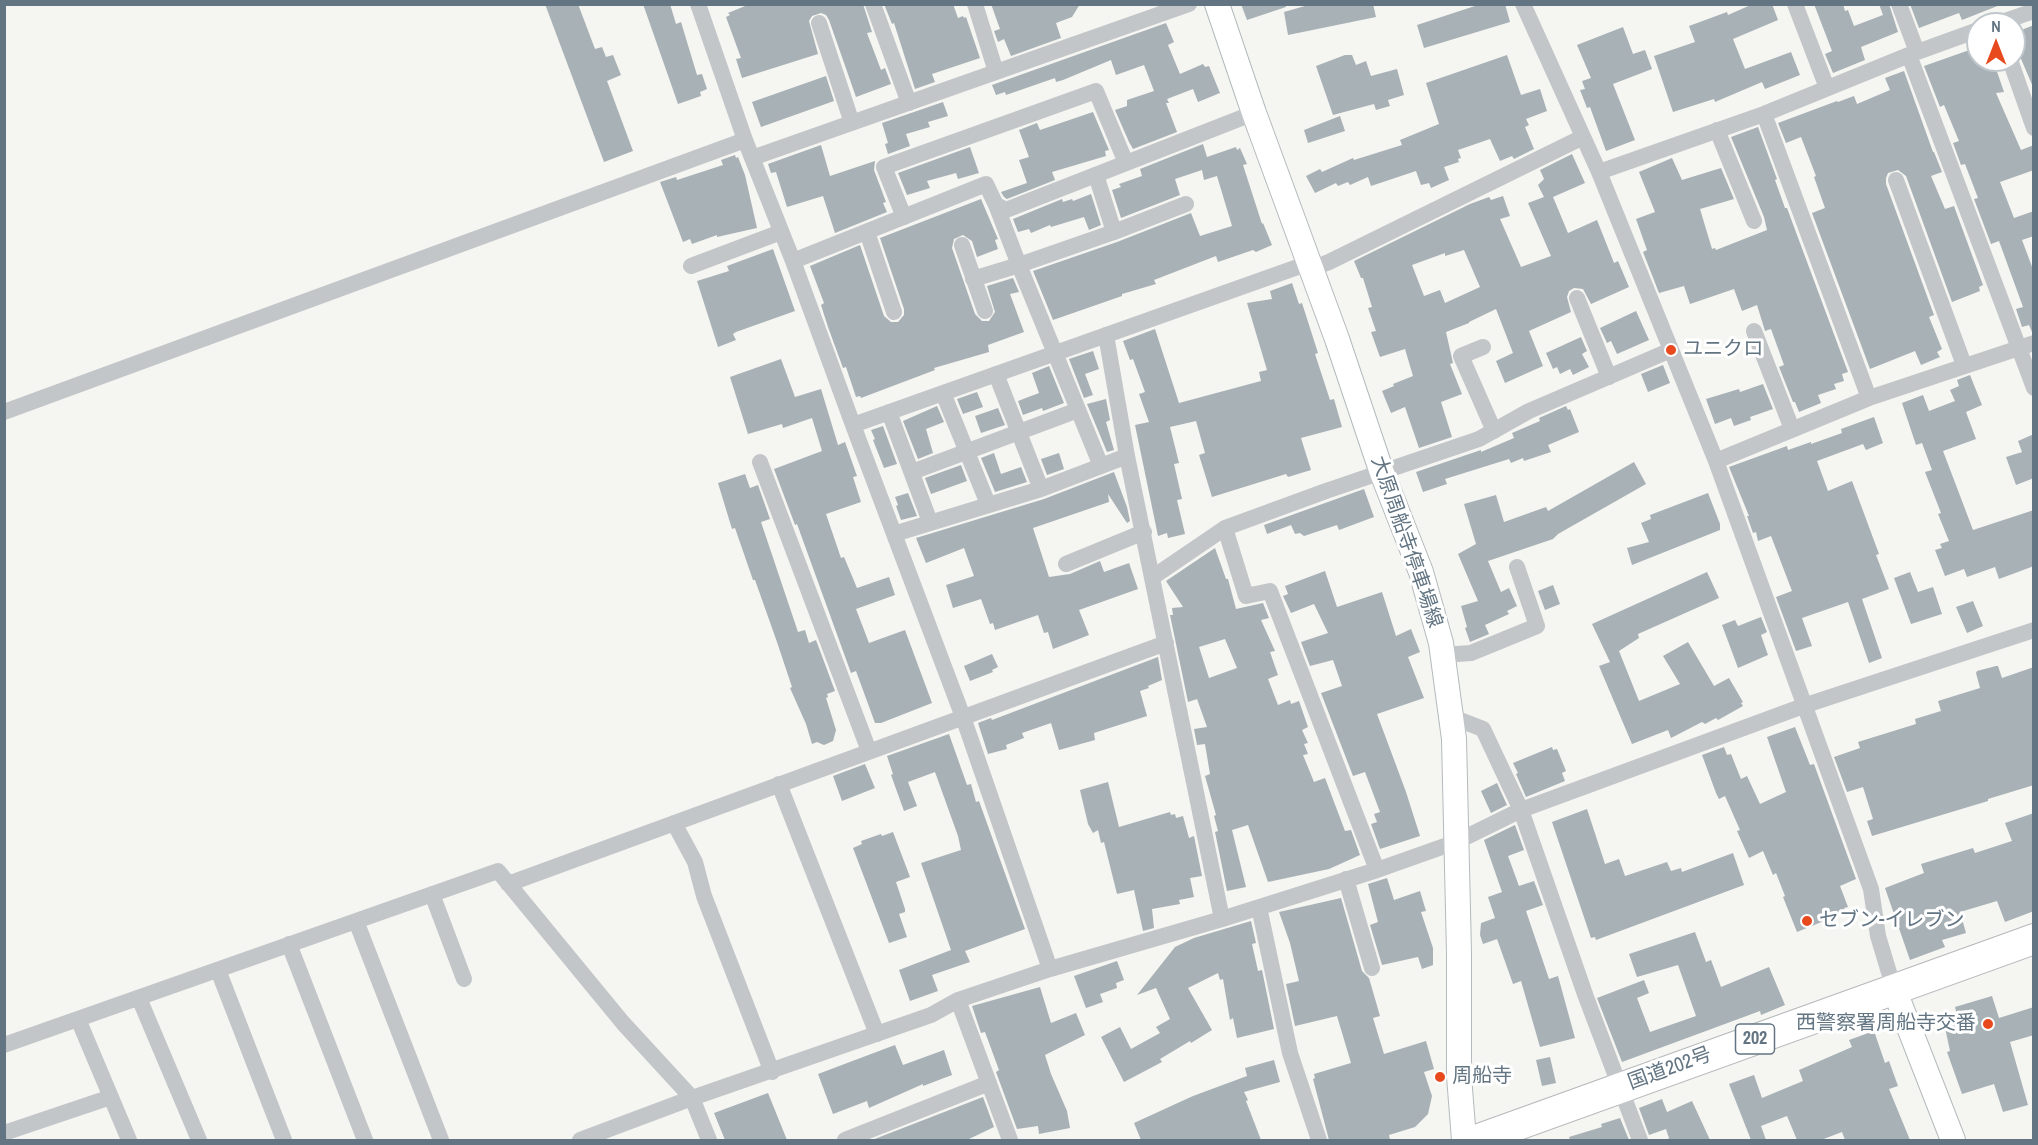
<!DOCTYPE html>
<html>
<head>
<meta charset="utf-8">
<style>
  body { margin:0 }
  #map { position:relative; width:2038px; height:1145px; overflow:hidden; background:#f5f5f1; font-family:"Archivo Narrow",sans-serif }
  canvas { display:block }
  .frame { position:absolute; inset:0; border:6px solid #637583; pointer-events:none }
  .north { position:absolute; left:1966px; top:12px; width:60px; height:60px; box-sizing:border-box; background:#fff; border:2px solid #c1c8cd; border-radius:50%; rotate:0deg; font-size:16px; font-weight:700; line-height:24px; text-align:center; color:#637583 }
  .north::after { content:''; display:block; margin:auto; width:21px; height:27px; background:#e84a1e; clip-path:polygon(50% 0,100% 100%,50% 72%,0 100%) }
</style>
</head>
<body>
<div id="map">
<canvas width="2038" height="1145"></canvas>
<div class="frame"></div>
<div class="north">N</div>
</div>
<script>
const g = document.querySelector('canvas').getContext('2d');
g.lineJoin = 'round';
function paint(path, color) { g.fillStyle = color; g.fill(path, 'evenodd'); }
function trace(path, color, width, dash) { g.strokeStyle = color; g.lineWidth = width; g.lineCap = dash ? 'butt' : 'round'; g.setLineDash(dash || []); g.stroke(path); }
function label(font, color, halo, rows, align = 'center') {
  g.font = font + ' "Archivo Narrow","Noto Sans JP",sans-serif'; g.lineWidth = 6; g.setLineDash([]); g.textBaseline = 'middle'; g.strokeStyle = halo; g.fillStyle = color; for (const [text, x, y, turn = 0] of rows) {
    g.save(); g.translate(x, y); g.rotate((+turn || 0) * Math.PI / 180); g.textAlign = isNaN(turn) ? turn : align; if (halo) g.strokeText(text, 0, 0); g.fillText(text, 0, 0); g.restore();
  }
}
const building = new Path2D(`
  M545,4H578L595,49L602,47L606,57L613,55L621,75L607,81L633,151L604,162Z
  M643,4H670L676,24L681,22L697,75L702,74L707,89L700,92L701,96L678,104Z
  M750,4H863L872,32L867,33L881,70L885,68L891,84L856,97L829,20L826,15L821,13L812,16L809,21L818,54L742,78L736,59L741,58L726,17L730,15L728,13Z
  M884,4H953L958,18L963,16L964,18L966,17L980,58L932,74L935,82L915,89L894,23L892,24Z
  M991,4H1080L1072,17L1056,23L1061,38L1011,56L1004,39L998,42L994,31L1000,29Z
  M1241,4H1285L1286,7L1247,20Z
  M1312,4H1373L1376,17L1288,35L1284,12Z
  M1481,4H1505L1510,22L1424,48L1417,25Z
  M1753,4H1772L1778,20L1733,39L1745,69L1791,52L1800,75L1765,89L1762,82L1715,102L1714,99L1673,112L1654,56L1695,42L1689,26L1727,12L1728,15Z
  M1814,4H1843L1845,11L1848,10L1854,26L1883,15L1879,4H1889L1898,32L1861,47L1865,60L1833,73L1825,54L1832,51Z
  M1910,4H2000V5L1962,20L1959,13L1919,28Z
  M1166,23L1174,42L1168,45L1180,74L1203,64L1205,67L1209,66L1220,93L1198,102L1193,89L1167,99L1169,103H1166L1177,132L1133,149L1129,142L1115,110L1127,106V100L1154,91L1144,65L1116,75L1111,60L1063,80L1056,82L1055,78L1006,95L1005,92L996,95L992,85Z
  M2034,25V87H2033L2019,54L2014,51V33Z
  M1623,27L1633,54L1645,50L1652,69L1613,84L1635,140L1606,151L1590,107L1587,108L1580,90L1585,89L1582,81L1591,78L1577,45Z
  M1978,47V60H1993L2004,92L1996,93L2021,150L2034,145V170L2000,182L2014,218L2034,211V236L2022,240L2034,272V331L2032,332L2029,325L2022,327L2016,309L2023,307L1999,241L1991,244L1974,199L1978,198L1965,164L1961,165L1953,143L1959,141L1944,105L1940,107L1924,66Z
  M1345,55H1352L1356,65L1366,61L1371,76L1397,69L1404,95L1388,100L1390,106L1376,110L1374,104L1333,115L1316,66Z
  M1507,55L1521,95L1540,89L1547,111L1526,119L1529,125L1525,127L1534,149L1514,159L1512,156L1500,161L1490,139L1458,150L1461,158L1458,159L1459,162L1444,167L1449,180L1431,188L1429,183L1421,185L1416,171L1371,186L1368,177L1350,185L1348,182L1338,186L1336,183L1315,193L1306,176L1320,169L1322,172L1353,158L1354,160L1402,145L1400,140L1439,124L1426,83Z
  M1904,71L1933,152H1934L1942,172L1931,176L1945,209L1954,206L1983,285L1979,287L1980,291L1952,302L1906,176L1898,170L1888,173L1886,178V184L1934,315L1929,317L1942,349L1937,352L1940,357L1921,365L1915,351L1870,369L1812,213L1825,208L1814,177L1816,176L1801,137L1786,143L1778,123L1837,101L1838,102L1854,96L1857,104L1890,90L1885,78Z
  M826,76L834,101L761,127L752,102Z
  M943,102L948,116L928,122L930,127L906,134L910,146L888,154L885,144L888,143L882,123Z
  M1093,112L1109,150L1105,151L1106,156L1052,172L1055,180L1007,199L1004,197L1001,192L1027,183L1019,160L1029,157L1019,130L1037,123L1040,130Z
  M1340,116L1345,131L1308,143L1304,130Z
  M1758,127L1777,179L1775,180L1785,208H1787L1848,372L1842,374L1844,381L1834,384L1836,389L1818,395L1821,403L1799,412L1795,402H1793L1779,367L1784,365L1771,329L1765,331L1757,305L1742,311L1734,289L1690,304L1684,286L1659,293L1643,252L1647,250L1636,219L1655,212L1639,172L1672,158L1682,180L1721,168L1734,199L1700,209L1712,249L1715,248L1716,250L1767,230L1764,217L1731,137Z
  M1203,144L1207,157L1236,147L1237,150L1240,148L1247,164L1243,165L1262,224L1263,223L1272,245L1256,252L1253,250L1218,262L1216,256L1154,280L1156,284L1122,294V296L1053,320L1033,271L1117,242L1191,213L1200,236L1232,226L1217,176L1204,180L1202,170L1175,179L1180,195L1121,218L1112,190L1121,187L1119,184L1142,176L1140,169Z
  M821,145L830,176L875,161L874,170L886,202L883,203L887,212L835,233L823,196L787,207L776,172L771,173L768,164Z
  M970,147L979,173L958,179L956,173L927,181L930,188L907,195L898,173Z
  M1572,154L1585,183L1553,197L1568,233L1597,220L1614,263L1618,261L1629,287L1591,304L1583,289L1574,288L1569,291L1567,297L1571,312L1529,331L1543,366L1505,383L1496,361L1513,353L1496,309L1469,322V323L1446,332L1453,363L1450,364L1462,394L1441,402L1452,437L1419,448L1405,407L1391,413L1382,391L1394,386L1393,384L1413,376L1405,349L1380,357L1371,332L1376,331L1368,308L1372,307L1363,278H1361L1354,261L1470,204L1489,197L1491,200L1503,196L1510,216L1500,219L1521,267L1551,256L1528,203L1544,197L1538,185L1544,179L1540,170ZM1464,250L1480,287L1445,303L1440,290L1424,296L1412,265L1445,253V256Z
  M735,155L736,158L738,157L745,175L757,228L717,237V235L692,244L690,239L683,242L660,182L676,177L677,180L723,165L721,160Z
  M1091,194L1101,225L1089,230L1084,217L1051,227L1050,225L1031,233L1029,229L1018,232L1013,219L1062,199L1063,202L1072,199L1073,201Z
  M981,199L998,239L995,240L998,249L977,257L972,241L963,235L954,239L952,248L975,314L982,321H989L995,312L987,286L1013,278L1019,292L1010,294L1024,332L988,345L989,352L934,368L935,370L861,398L860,396L856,397L846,367L843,368L828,327L821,305L824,303L810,266L860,245L884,316L891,322H898L904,315V309L880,238Z
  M773,249L795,311L736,332L733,334L736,340L718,347L697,281L729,271L727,266Z
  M1292,283L1299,304L1302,303L1318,353L1315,354L1330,400L1334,399L1342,427L1301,438L1311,470L1288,477L1286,474L1212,497L1199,455L1205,453L1196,421L1170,427L1179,463L1174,464L1182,499L1177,500L1185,534L1168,538L1167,533L1158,536L1135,425L1149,422L1139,394L1145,392L1133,359L1130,360L1123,341L1155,329L1179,403L1261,381L1259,372L1267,370L1247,303L1272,299L1270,291Z
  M1636,311L1649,340L1617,354L1611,341L1607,343L1600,328Z
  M1581,337L1587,351L1582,354L1589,367L1573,375L1570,369L1560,374L1557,367L1553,369L1546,353Z
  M1093,351L1099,369L1085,374L1093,395L1084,398L1069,359Z
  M781,359L795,397L821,389L838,445L845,442L857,476L853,477L861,502L826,514L841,558L844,557L857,588L889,577L895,595L856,609L869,643L905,630L932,703L881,723H875L856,671L851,673L797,524L795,525L774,469L822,451L812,418L783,428L782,424L748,434L730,377Z
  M1663,365L1670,383L1648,392L1641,374Z
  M1049,366L1064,403L1043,411L1042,408L1023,415L1018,401L1039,393L1032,373Z
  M1970,375L1982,405L1966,412L1976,439L1943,451L1973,530L2034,510V566L1999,579L1995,567L1967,577L1964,569L1945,576L1935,550L1942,548L1940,544L1949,541L1938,514L1941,513L1925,472L1932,470L1922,443L1916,445L1902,403L1923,395L1929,411L1955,401L1950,390L1959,386L1957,380Z
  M1763,384L1773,409L1750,417L1751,420L1734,426L1731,418L1715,424L1706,399L1739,389L1740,392Z
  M977,392L983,407L963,414L957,399Z
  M1106,399L1110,420L1106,422L1114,450L1107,452L1087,404Z
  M937,406L944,422L926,429L933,453L918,459L903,421Z
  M1566,406L1568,410L1570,409L1579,432L1548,445L1551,452L1524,461L1523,458L1511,463L1509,459L1445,479L1447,484L1423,492L1416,472L1481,450V452L1514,438L1512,433L1540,421L1539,418Z
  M998,408L1005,425L981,433L975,416Z
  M1874,417L1883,443L1866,450L1863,444L1817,461L1828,491L1852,481L1879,554L1876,555L1889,589L1862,599L1882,658L1869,663L1848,602L1802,618L1812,646L1796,651L1776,597L1792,591L1771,536L1758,541L1756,532L1753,533L1747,516H1749L1729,467L1787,446L1788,450L1811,442V444L1842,433L1841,429Z
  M883,426L897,464L884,468L873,440L875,439L871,430Z
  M2034,434V478L2016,485L2006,457L2022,452L2018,441Z
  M994,453L1001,474L1021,467L1027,482L995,492L981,458Z
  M1059,453L1064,469L1047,475L1041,459Z
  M1634,462L1646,484L1558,534L1553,539L1488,561L1501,592L1509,588L1517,606L1507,611L1509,614L1485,625L1489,634L1470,642L1465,628L1467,627L1461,606L1478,601L1458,554L1476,544L1464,504L1496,495L1504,522L1546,507L1548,511Z
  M961,465L967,481L931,494L925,478Z
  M1114,472L1127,507L1130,521L1127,523L1108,494L1109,502L1033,528L1049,577L1070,574L1100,561L1104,572L1129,563L1138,589L1079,610L1089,635L1053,649L1048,632L1044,633L1038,615L995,630L993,623L990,624L981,599L953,608L946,585L974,576L964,548L926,563L916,538L1044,499Z
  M745,474L750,488L758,485L770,519L761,522L798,632L805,630L809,643L816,640L835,691L827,694L828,697L826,698L836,730L833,741L824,745L817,742L812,744L806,724L790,688L792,687L777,642L755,580H753L735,528L732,529L718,483Z
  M1364,489L1374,517L1339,530L1337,525L1304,536L1300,533L1295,534L1291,525L1267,534L1264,525Z
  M908,493L917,516L901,520L896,506L898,505L895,497Z
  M1708,493L1720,524V530L1632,565L1627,548L1649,542L1641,523L1651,519L1650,515Z
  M1215,548L1226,579H1228L1236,609L1263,603L1269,618L1261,620L1275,651L1270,652L1278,675L1268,679L1278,705L1290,700L1291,704L1299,701L1308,727L1302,730L1308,743L1304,744L1308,754L1303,755L1314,782L1325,778L1345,831L1351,830L1360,855L1329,869L1268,882L1248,825L1232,830L1246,887L1227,891L1215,832L1218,831L1214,816L1216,815L1205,776L1210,774L1205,744L1197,745L1194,729L1207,727L1197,699L1188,702L1170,615H1173L1172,608L1183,607L1166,581ZM1225,639L1237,668L1209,678L1199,647Z
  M1325,571L1337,607L1382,592L1396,636L1411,629L1420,652L1408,657L1424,698L1377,714L1406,792L1420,836L1380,849L1371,824L1377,822L1374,814L1380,812L1365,772L1353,776L1321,693L1342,686L1333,660L1310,666L1301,642L1328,633L1314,604L1291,613L1283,596L1288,594L1285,586Z
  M1707,572L1719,598L1638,634L1639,638L1619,651L1639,701L1680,684L1663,656L1688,642L1714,686L1729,678L1743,702L1741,703L1743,706L1718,720L1716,718L1705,724L1702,722L1671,738L1668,730L1632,744L1599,666L1610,662L1592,624Z
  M1910,572L1918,592L1933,587L1942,614L1911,624L1894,578Z
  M1553,585L1560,604L1545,610L1538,591Z
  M1973,601L1983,626L1967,633L1956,607Z
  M1761,617L1767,632L1761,635L1768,655L1738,668L1722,625L1735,620L1738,626Z
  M992,654L998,667L992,670L993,672L970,681L964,666Z
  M1158,657L1162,680L1148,686L1149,688L1140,691L1147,716L1094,733L1095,740L1059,750L1051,723L1022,733L1024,738L1006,745L1007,749L988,754L978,723L991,718L992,720Z
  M1996,666H1998L2002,678L2034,667V785L1988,799V801L1872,836L1867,821L1873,819L1863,787L1847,792L1834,757L1860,748L1858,742L1916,724L1915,719L1941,711L1938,701L1980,688L1976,673L1977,671Z
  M1795,727L1810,765L1814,764L1856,879L1840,886L1848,907L1844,908L1846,912L1797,932L1783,897L1785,896L1776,873L1773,875L1763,851L1749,858L1737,831L1740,830L1725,796L1719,799L1716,793L1702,755L1724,747L1727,755L1731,754L1741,779L1747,776L1760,804L1786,792L1767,737Z
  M949,734L967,785L971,784L976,802L979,801L1025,929L965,951L970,962L932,975L938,991L910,1001L899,970L951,950L921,863L961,850L958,836L935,772L908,782L917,806L904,811L891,775L893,774L887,756Z
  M1552,747L1553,750L1557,749L1566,771L1562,773L1565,781L1526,797L1516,774L1518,773L1513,763Z
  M865,764L875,788L842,801L833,776Z
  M1108,782L1119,827L1170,812L1171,815L1175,814L1176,818L1183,816L1189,838L1194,836L1202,876L1190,878L1194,897L1179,900L1180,904L1152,909L1154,928L1143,931L1134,890L1117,894L1104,842L1101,843L1098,830L1093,833L1088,824L1080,790Z
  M1497,783L1507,805L1491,813L1481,791Z
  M1587,809L1605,864L1619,859L1625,876L1667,862L1671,871L1681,868L1682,872L1733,853L1744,885L1596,940L1595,937L1591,938L1552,822Z
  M2034,813V911L2005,922L1997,901L1960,912L1966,933L1942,940L1945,947L1910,960L1885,888L1924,873L1921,864L1973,848L1975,853L2012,841L2005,823Z
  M1515,825L1524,850L1508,856L1519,886L1534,881L1543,905L1526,911L1549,979L1558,976L1575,1038L1540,1047L1521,981L1513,984L1497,939L1483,944L1480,935L1481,923L1495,918L1488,897L1502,892L1484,840Z
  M893,832L910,877L896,882L905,909V912L899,914L907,937L889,943L853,848L862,844L861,841L881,834L882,836Z
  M1387,878L1394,900L1420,891L1426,911L1421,912L1433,948V965L1422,969L1418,957L1382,965L1370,925L1378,922L1368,884Z
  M1341,898L1362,971L1369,978L1380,1016L1373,1018L1384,1054L1426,1041L1434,1069L1424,1072L1432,1096L1428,1114L1415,1127L1389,1135L1390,1140H1329L1313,1079L1315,1078L1314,1074L1351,1063L1337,1016L1295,1026L1286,984L1299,981L1290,943L1279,912Z
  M1251,921L1256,943L1252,944L1258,971L1262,970L1274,1029L1237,1038L1233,1018L1230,1020L1223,979L1220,980L1218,973L1188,988L1212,1030L1191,1043L1190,1041L1160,1059L1162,1062L1124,1082L1101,1037L1120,1027L1131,1049L1160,1033L1156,1027L1170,1019L1156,988L1137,995L1175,947L1194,938Z
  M1695,932L1706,962L1711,960L1721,987L1769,967L1785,1005L1761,1015L1760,1011L1622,1062L1597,998L1644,980L1649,993L1637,998L1650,1032L1696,1016L1678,965L1637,977L1629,954Z
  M1117,961L1124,980L1116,983L1117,988L1100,994L1103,1002L1086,1008L1074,976Z
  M1040,987L1051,1023L1076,1013L1085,1035L1045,1055L1051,1074L1067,1111L1070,1128L1039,1134L1038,1126L1017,1129L996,1072L999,1070L985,1032L981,1033L972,1006Z
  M1992,996L1999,1018L2034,1007V1035L2010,1042L2028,1105L2003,1112L1994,1084L1962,1094L1947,1052L1950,1051L1944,1023L1958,1019L1955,1007Z
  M1874,1031L1885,1063L1889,1061L1898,1086L1889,1089L1910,1140H1845L1842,1132L1821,1140H1797L1787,1116L1761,1126L1766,1140H1751L1729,1084L1754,1075L1762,1098L1803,1081L1799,1070L1852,1047L1849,1040Z
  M895,1045L903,1065L944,1050L952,1075L923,1086V1084L869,1108L867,1101L833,1114L818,1074Z
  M1550,1057L1556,1083L1542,1086L1536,1060Z
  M1274,1060L1280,1082L1244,1092L1248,1100L1246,1101L1261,1140H1141L1134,1123L1193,1096L1247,1076L1245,1068Z
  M768,1093L787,1140H725L714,1113Z
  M983,1097L994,1127L967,1140H872Z
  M1662,1099L1667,1112L1692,1101L1710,1140H1667L1669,1138L1666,1129L1649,1135L1639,1108Z
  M1620,1118L1629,1140H1570L1569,1137L1602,1127L1601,1124Z`);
const street = new Path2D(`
  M698,4L745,140L793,261L853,425L963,717L1050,969
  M873,4L909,103
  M975,4L996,72
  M1523,4L1599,172L1716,461L1871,889L1878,936L1894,989
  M1795,4L1827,88
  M1899,4L1917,52
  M819,23L852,123
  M1996,24L2034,11
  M1909,55L2034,388
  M2010,60L2034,128
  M1764,114L1869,398
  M1717,130L1754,221
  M752,158L1189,4
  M1599,172L1764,114L1909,55L1978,30
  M1896,180L1964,365
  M996,205L1019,265L1114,232L1096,175
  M904,217L884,167L1096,91L1126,163
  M867,232L894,312
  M1114,232L1186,204
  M962,245L985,311
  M793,261L986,184L996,205L1006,210L1254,113
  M691,266L781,232
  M1311,269L1329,262L1583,137
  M973,279L1019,265L1101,466
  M1577,298L1609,377
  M1754,331L1792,429
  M1106,335L1127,456L1222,919
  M1483,347L1461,356L1494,431
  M996,374L1041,489
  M943,393L988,504
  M4,412L745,140
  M889,412L930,522
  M853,425L1309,263
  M1716,461L1869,398L2034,343
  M760,462L869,751
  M912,472L1078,410
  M1225,528L1246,596L1270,591L1377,870
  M894,534L1041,489L1127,456
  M1066,564L1144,532
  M1153,577L1225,528L1326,491L1479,439L1529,411L1671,350
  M1443,655L1471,653L1537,626L1517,567
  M1452,717L1483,729L1521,810L1586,997L1640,1140
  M779,784L877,1034
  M674,823L695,862L704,896L772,1072
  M1346,879L1372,968
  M508,884L1166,643
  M432,894L464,979
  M1259,907L1290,1053L1319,1140
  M356,921L441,1140
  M289,944L365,1140
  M218,970L284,1140
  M139,998L199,1140
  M958,1000L1010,1140
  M78,1019L129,1140
  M4,1045L498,871L623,1023L692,1098L709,1140
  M4,1133L111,1097
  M580,1140L692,1098L931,1015L958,1000L1050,969L1222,919L1377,870L1456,842L1521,810L1806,705L2034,630
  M845,1140L989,1083`);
const secondary = new Path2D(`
  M1217,4L1254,113L1337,339L1382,473L1421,572L1441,643L1454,739L1459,953V1076L1464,1140
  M1894,989L1953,1140`);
const highway = new Path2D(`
  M1476,1140L2034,939`);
const markers = [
  [1671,350,6,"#e84a1e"],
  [1807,921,6,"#e84a1e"],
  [1988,1024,6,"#e84a1e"],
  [1440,1077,6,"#e84a1e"]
];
const shields = [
  [1755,1039,39]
];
const shieldNames = [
  ["202",1755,1039]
];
const poiNames = [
  ["ユニクロ",1683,350],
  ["セブン-イレブン",1819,921],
  ["西警察署周船寺交番",1976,1024,"right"],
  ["周船寺",1452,1077]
];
const streetNames = [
  ["大原周船寺停車場線",1406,542,71],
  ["国道202号",1670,1069,-20]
];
paint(building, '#a8b1b6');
trace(secondary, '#b4babe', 26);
trace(highway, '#b5b8bb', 32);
trace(street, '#c2c6c9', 16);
trace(secondary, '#fff', 24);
trace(highway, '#fff', 30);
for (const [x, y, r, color] of markers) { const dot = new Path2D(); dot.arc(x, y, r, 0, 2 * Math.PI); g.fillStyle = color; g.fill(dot); trace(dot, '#fff', 2); }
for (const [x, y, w] of shields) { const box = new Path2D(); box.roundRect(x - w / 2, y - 15, w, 30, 4.5); g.fillStyle = '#fff'; g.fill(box); trace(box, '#637583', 1.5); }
label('bold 18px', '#637583', null, shieldNames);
label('20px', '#637583', '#fff', poiNames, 'left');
label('20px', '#637583', '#fff', streetNames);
</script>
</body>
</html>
